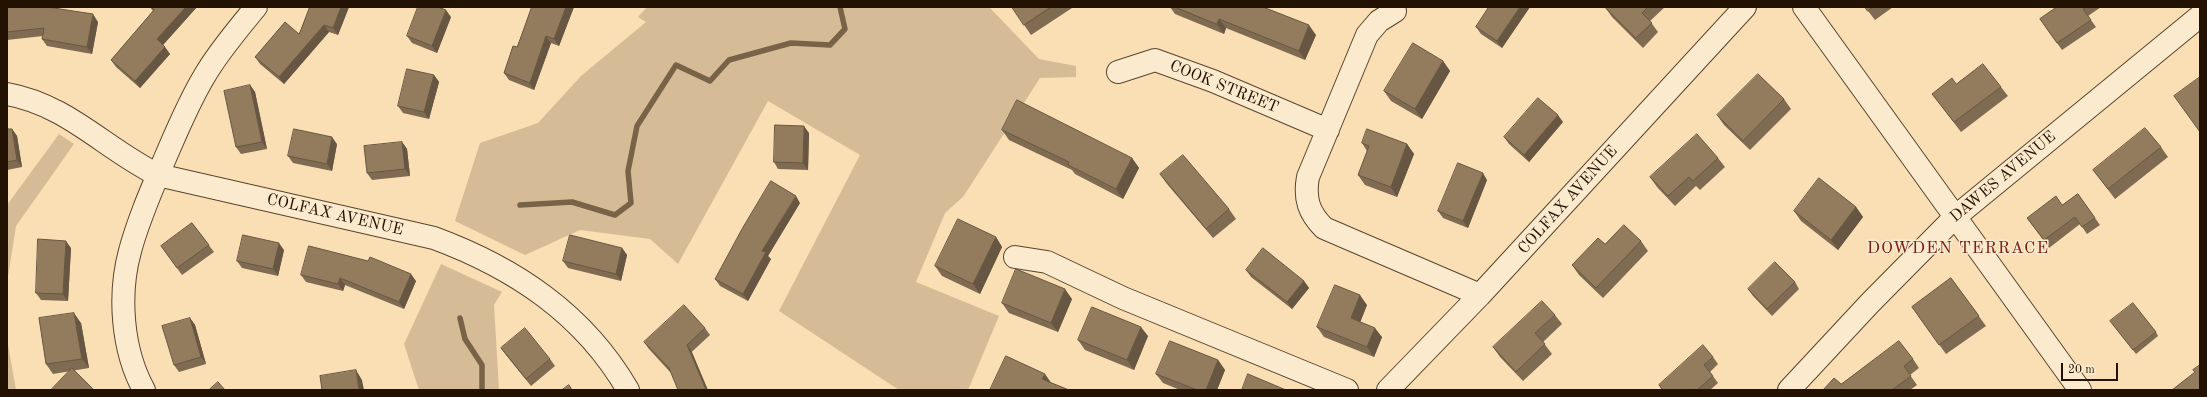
<!DOCTYPE html>
<html>
<head>
<meta charset="utf-8">
<style>
  body { margin:0 }
  #map { position:relative; width:2207px; height:397px; overflow:hidden; background:#fadfb4; font-family:"Old Standard TT",serif }
  canvas { display:block }
  .frame { position:absolute; inset:0; border:8px solid #231101; pointer-events:none }
  .scale { position:absolute; left:2061px; top:363px; width:57px; height:18px; box-sizing:border-box; border:2px solid #231101; border-top:0; padding-left:5px; font-size:12px; line-height:14px; white-space:nowrap; color:#231101; -webkit-text-stroke:3px #fceace; paint-order:stroke }
</style>
</head>
<body>
<div id="map">
<canvas width="2207" height="397"></canvas>
<div class="frame"></div>
<div class="scale">20 m</div>
</div>
<script>
const g = document.querySelector('canvas').getContext('2d');
g.lineJoin = 'round';
function paint(path, color) { g.fillStyle = color; g.fill(path, 'evenodd'); }
function trace(path, color, width, dash) { g.strokeStyle = color; g.lineWidth = width; g.lineCap = dash ? 'butt' : 'round'; g.setLineDash(dash || []); g.stroke(path); }
function label(font, color, halo, rows, align = 'center') {
  g.font = font + ' "Old Standard TT",serif'; g.lineWidth = 3; g.setLineDash([]); g.textBaseline = 'middle'; g.strokeStyle = halo; g.fillStyle = color; for (const [text, x, y, turn = 0] of rows) {
    g.save(); g.translate(x, y); g.rotate((+turn || 0) * Math.PI / 180); g.textAlign = isNaN(turn) ? turn : align; if (halo) g.strokeText(text, 0, 0); g.fillText(text, 0, 0); g.restore();
  }
}
const green = new Path2D(`
  M647,7H989L1039,59L1076,66V77L1040,78L963,197L945,213L916,282L999,316L968,390H899L779,311L860,155L768,101L678,264L650,239L580,230L525,255L455,221L480,143L538,123L581,76L646,22L638,17Z
  M59,134L74,144L16,226L7,283V205Z
  M441,264L502,292L494,305L499,390H419L404,344Z
  M7,339L16,390H7Z`);
const stream = new Path2D(`
  M520,205L572,202L615,215L631,203L628,171L637,126L676,65L710,81L729,60L791,43L830,45L845,29L840,7
  M460,318L465,339L482,365V390`);
const minor = new Path2D(`
  M1804,7L2080,390
  M1395,11L1379,21L1367,35L1308,177C1304,199 1309,213 1324,228L1480,295
  M1118,72L1155,60L1213,81L1328,130
  M7,94C68,105 105,149 158,175L434,238C515,268 584,314 628,390
  M1015,257L1047,262L1123,298L1347,390
  M144,390C122,350 118,295 130,251C138,221 151,191 163,163C176,133 188,103 205,75C219,51 238,29 256,7
  M1388,390L1480,295L1745,7
  M1789,390L1870,303L1955,217L2200,16`);
const wall = new Path2D(`
  M7,7L98,22L92,54L47,46L42,39L43,36L7,40Z
  M150,7H197L163,45L170,54L140,88L116,67L111,60L153,11Z
  M310,7H349L338,35L329,32L284,84L260,64L255,57L299,34Z
  M532,7H574L559,46L551,43L534,90L509,80L504,73L517,47Z
  M1012,7H1072V8L1031,35Z
  M1170,7H1263L1316,35L1305,60L1226,28L1224,34L1175,14Z
  M1489,7H1530L1502,48L1481,34L1476,27Z
  M1605,7H1665L1650,21L1658,32L1643,48L1612,17Z
  M1865,7H1893L1875,20Z
  M2057,7H2101L2088,16L2096,27L2062,50L2040,19Z
  M451,17L437,53L412,43L407,36Z
  M1443,61L1450,71L1422,119L1391,101L1384,91Z
  M434,75L439,82L429,119L403,113L398,106Z
  M1956,84L2001,87L2008,96L1961,132L1932,94Z
  M250,85L255,92L267,149L241,154L236,147Z
  M1784,99L1791,109L1750,150L1724,125L1717,115Z
  M1563,122L1529,162L1509,144L1504,137Z
  M7,129H12L17,136L22,167L7,170Z
  M1002,130L1132,158L1139,168L1123,199L1075,174L1072,170L1009,140Z
  M809,133L808,170L778,169L774,162Z
  M402,142L407,149L410,176L372,180L367,173Z
  M1362,143L1407,144L1414,154L1397,197L1365,185L1358,175L1367,151Z
  M337,144L332,171L293,163L288,156Z
  M2161,147L2168,157L2115,199L2100,179L2093,170Z
  M1718,158L1725,167L1700,190L1696,186L1675,206L1657,187L1650,177Z
  M1160,174L1229,209L1236,219L1213,238L1167,184Z
  M1487,180L1468,228L1443,218L1438,211Z
  M2078,194L2100,225L2087,234L2080,224L2049,248L2027,218L2062,205Z
  M800,203L768,256L771,259L748,301L720,286L715,279Z
  M1856,207L1863,217L1838,250L1801,221L1794,211Z
  M192,223L214,252L182,275L161,246Z
  M996,237L1002,247L980,294L942,276L935,266Z
  M1641,241L1648,251L1603,298L1579,275L1572,265L1605,244Z
  M71,248L68,301L41,300L36,293Z
  M622,248L627,255L621,281L568,268L563,261Z
  M284,250L278,276L242,268L237,261Z
  M1246,270L1304,281L1309,288L1292,309L1251,277Z
  M301,275L416,281L404,309L345,285L343,291L306,282Z
  M1951,278L1986,326L1946,354L1912,307Z
  M1795,282L1799,289L1772,316L1753,296L1748,289Z
  M1072,299L1058,332L1009,313L1002,303Z
  M1367,305L1360,322L1382,337L1374,357L1324,337L1317,327Z
  M1555,315L1562,324L1543,342L1552,354L1523,381L1500,357L1493,347Z
  M190,318L195,325L206,364L179,372L174,365Z
  M81,323L89,368L53,374L46,364Z
  M2113,325L2156,332L2158,336L2136,354Z
  M705,328L710,335L670,372L649,349L644,342Z
  M1148,336L1134,370L1085,350L1078,340Z
  M501,348L550,359L555,366L531,386L506,355Z
  M1713,357L1718,364L1710,372L1718,383L1710,390H1662L1659,385Z
  M1913,359L1919,368L1910,375L1917,385L1910,390H1823Z
  M1218,360L1225,370L1217,390H1180L1163,383L1156,374Z`);
const shadedWall = new Path2D(`
  M186,7H197L162,46L157,39Z
  M341,7H349L338,35L333,28Z
  M566,7H574L559,46L554,39Z
  M1520,7H1530L1502,48L1497,41Z
  M446,10L451,17L437,53L432,46Z
  M93,14L98,22L92,54L87,47Z
  M1219,19L1226,28L1224,34L1217,24Z
  M324,25L329,32L284,84L279,77Z
  M1309,25L1316,35L1305,60L1299,51Z
  M546,36L551,43L534,90L530,83Z
  M165,47L170,54L140,88L135,81Z
  M1443,61L1450,71L1422,119L1415,109Z
  M434,75L439,82L429,119L424,112Z
  M250,85L255,92L267,149L262,142Z
  M1558,115L1563,122L1529,162L1524,155Z
  M804,126L809,133L808,170L803,163Z
  M12,129L17,136L22,167L17,160Z
  M332,137L337,144L332,171L327,164Z
  M402,142L407,149L410,176L405,169Z
  M1407,144L1414,154L1397,197L1391,187Z
  M1132,158L1139,168L1123,199L1116,189Z
  M1483,173L1487,180L1468,228L1463,221Z
  M796,196L800,203L768,256L771,259L748,301L743,294L762,251Z
  M1856,207L1863,217L1838,250L1831,240Z
  M996,237L1002,247L980,294L973,284Z
  M66,241L71,248L68,301L63,294Z
  M279,243L284,250L278,276L273,269Z
  M622,248L627,255L621,281L616,274Z
  M411,274L416,281L404,309L399,302Z
  M340,278L345,285L343,291L338,284Z
  M1304,281L1309,288L1292,309L1287,302Z
  M1065,289L1072,299L1058,332L1051,323Z
  M1360,295L1367,305L1358,328L1351,318Z
  M74,313L81,323L89,368L82,359Z
  M190,318L195,325L206,364L201,357Z
  M1141,327L1148,336L1134,370L1127,360Z
  M1375,328L1382,337L1374,357L1367,347Z
  M687,345L692,352L708,390H706Z
  M1218,360L1225,370L1217,390H1206Z
  M356,370L362,380L364,390H359Z
  M1045,374L1052,384L1042,379Z`);
const building = new Path2D(`
  M7,7H47L93,14L87,47L42,39L44,28L7,32Z
  M151,7H186L157,39L165,47L135,81L111,60L154,10Z
  M310,7H341L333,28L324,25L279,77L255,57L285,22L299,34Z
  M418,7H438L446,10L432,46L407,36Z
  M532,7H566L554,39L546,36L530,83L504,73L513,46L517,47Z
  M1012,7H1051L1024,25Z
  M1175,7H1263L1309,25L1299,51L1219,19L1217,24Z
  M1489,7H1520L1497,41L1476,27Z
  M1605,7H1648L1642,13L1652,23L1636,38Z
  M1865,7H1873L1868,11Z
  M2057,7H2086L2083,9L2091,20L2057,43L2040,19Z
  M1413,43L1443,61L1415,109L1384,91Z
  M1983,64L2001,87L1954,122L1932,94L1952,78L1956,84Z
  M407,69L434,75L424,112L398,106Z
  M1758,74L1784,99L1743,141L1717,115Z
  M2200,77V132L2174,96Z
  M250,85L262,142L236,147L224,91Z
  M1538,98L1558,115L1524,155L1504,137Z
  M1017,100L1132,158L1116,189L1068,165L1069,162L1002,130Z
  M775,125L804,126L803,163L774,162Z
  M2145,128L2161,147L2108,189L2093,170Z
  M7,129H12L17,160L7,162Z
  M294,129L332,137L327,164L288,156Z
  M1367,129L1407,144L1391,187L1358,175L1369,146L1362,143Z
  M1697,134L1718,158L1693,181L1689,177L1668,196L1650,177Z
  M402,142L405,169L367,173L364,146Z
  M1183,155L1229,209L1206,229L1160,174Z
  M1458,163L1483,173L1463,221L1438,211Z
  M1819,178L1856,207L1831,240L1794,211Z
  M771,181L796,196L762,251L766,252L743,294L715,279L742,229Z
  M2078,194L2095,218L2082,227L2075,217L2044,240L2027,218L2056,196L2062,205Z
  M958,219L996,237L973,284L935,266Z
  M192,223L209,245L177,268L161,246Z
  M1624,225L1641,241L1596,288L1572,265L1598,238L1605,244Z
  M243,235L279,243L273,269L237,261Z
  M570,235L622,248L616,274L563,261Z
  M38,239L66,241L63,294L36,293Z
  M309,246L368,261L370,257L411,274L399,302L340,278L338,284L301,275Z
  M1263,248L1304,281L1287,302L1246,270Z
  M1775,262L1795,282L1767,309L1748,289Z
  M1016,269L1065,289L1051,323L1002,303Z
  M1951,278L1979,316L1939,345L1912,307Z
  M1335,285L1360,295L1351,318L1375,328L1367,347L1317,327Z
  M1542,301L1555,315L1535,333L1545,344L1516,372L1493,347Z
  M2133,303L2156,332L2133,350L2110,321Z
  M684,305L705,328L687,345L706,390H678L669,368L644,342Z
  M1092,307L1141,327L1127,360L1078,340Z
  M74,313L82,359L46,364L39,318Z
  M190,318L201,357L174,365L162,326Z
  M525,328L550,359L526,379L501,348Z
  M1170,341L1218,360L1206,390H1197L1156,374Z
  M1899,341L1913,359L1904,366L1911,376L1892,390H1823L1834,378L1841,384Z
  M1703,345L1713,357L1704,365L1713,376L1697,390H1663L1659,385Z
  M1006,356L1045,374L1042,379L1069,390H990Z
  M2200,365V390H2172L2195,372L2193,370Z
  M72,368L94,390H51Z
  M356,370L359,390H322L320,376Z
  M1248,374L1286,390H1242Z
  M218,382L225,390H209Z
  M569,385L572,390H562Z`);
const streetNames = [
  ["COOK STREET",1224,87,22],
  ["DAWES AVENUE",2003,177,-40],
  ["COLFAX AVENUE",1568,200,-48],
  ["COLFAX AVENUE",335,215,13]
];
const neighbourhoodNames = [
  ["DOWDEN TERRACE",1958,249]
];
paint(green, '#d5bc96');
trace(stream, '#786348', 5.5);
trace(minor, '#59442e', 24);
trace(minor, '#fceace', 22);
paint(wall, '#7e6b51');
paint(shadedWall, '#675742');
paint(building, '#937c5e');
trace(building, '#675742', 1);
label('16px', '#231101', '#fceace', streetNames);
g.letterSpacing = '1px';
label('17px', '#7a1f14', '#fceace', neighbourhoodNames);
g.letterSpacing = '0px';
</script>
</body>
</html>
